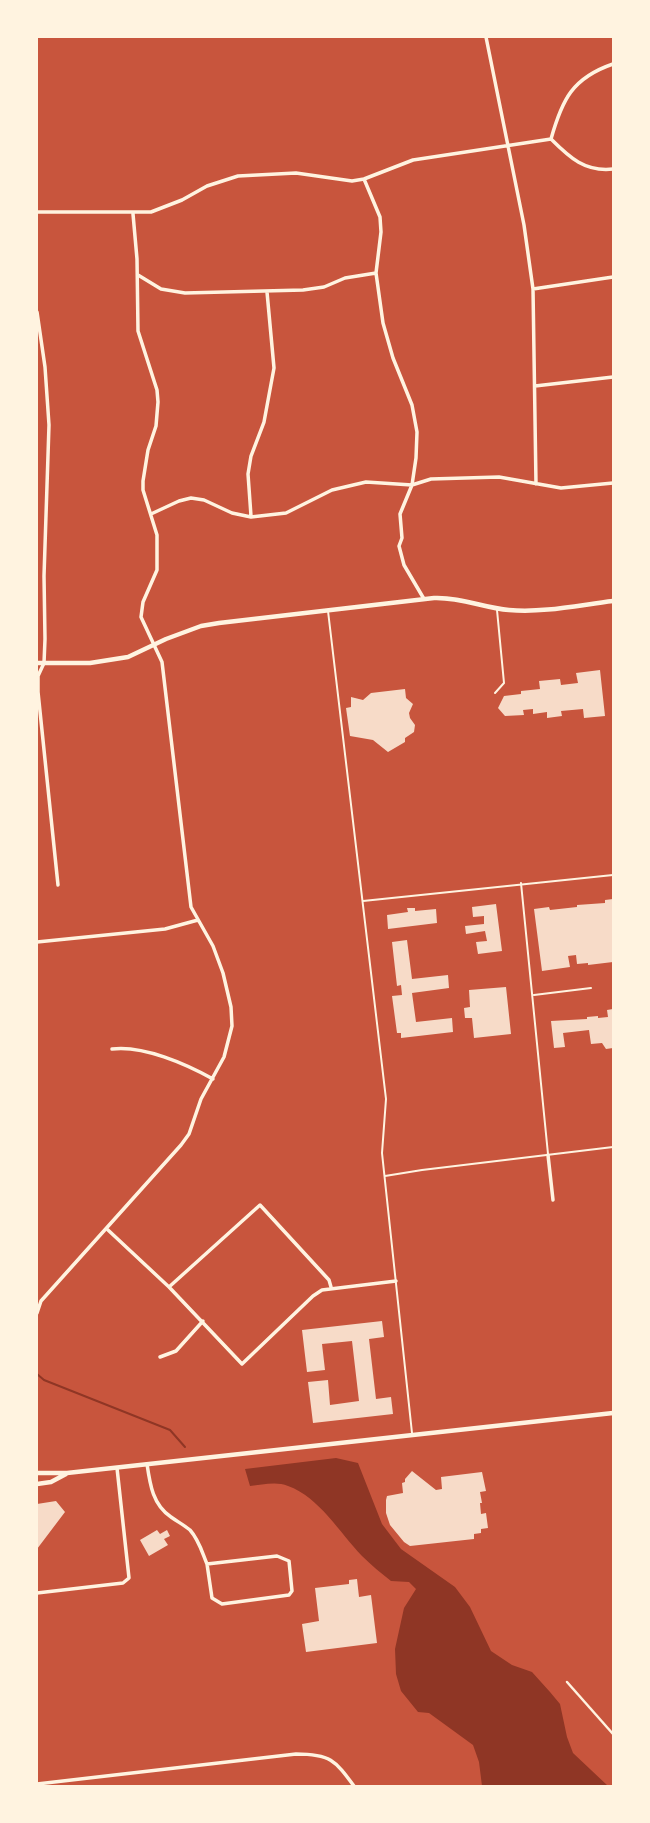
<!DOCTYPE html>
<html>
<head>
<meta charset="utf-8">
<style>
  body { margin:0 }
  #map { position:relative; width:650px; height:1823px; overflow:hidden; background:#c8553d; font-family:Merriweather,serif }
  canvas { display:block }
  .frame { position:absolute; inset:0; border:38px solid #fff3e0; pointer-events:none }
</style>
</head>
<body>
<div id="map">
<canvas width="650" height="1823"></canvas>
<div class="frame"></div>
</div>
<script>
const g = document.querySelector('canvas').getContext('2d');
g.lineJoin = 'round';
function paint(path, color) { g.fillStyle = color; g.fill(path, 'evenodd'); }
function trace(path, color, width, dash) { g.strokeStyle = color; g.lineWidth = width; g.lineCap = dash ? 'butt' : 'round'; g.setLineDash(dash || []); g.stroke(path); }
const water = new Path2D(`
  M336,1458L358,1463L382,1524L401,1549L455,1587L470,1607L491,1651L512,1665L532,1672L550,1692L560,1704L567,1737L573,1753L608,1786H482L479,1762L473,1745L429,1713L418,1712L401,1691L396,1674L395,1649L404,1608L416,1589L409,1582L391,1581C381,1573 371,1565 362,1556C340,1533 319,1497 288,1486C276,1481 262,1485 250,1486L245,1469Z`);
const stream = new Path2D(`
  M37,1374L44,1380L170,1430L185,1447`);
const building = new Path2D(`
  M600,670L605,716L584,718L583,709L561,711L562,716L547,718V712L533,714V709L523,710L524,715L505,716L498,708L504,696L521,694V691L540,689L539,681L560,679L561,685L578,683L576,673Z
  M405,689L406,698L413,704L409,713L410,718L415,725L414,732L405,738V742L388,752L373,740L350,736L346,708L351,707V697L363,700L371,693Z
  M613,899V962L588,965V963L577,964L576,955L568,956L570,967L542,971L534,909L549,907L550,910L577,907V905L605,903V900Z
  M496,904L502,951L478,954L476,942L487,941L485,931L466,934L465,926L484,924V916L473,917L472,907Z
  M407,908H415V911L436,909L437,923L388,929L387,915L408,912Z
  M407,940L412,979L448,975L449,988L412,993L416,1022L452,1018L453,1032L401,1038V1033H397L392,996L402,995L401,985L397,986L392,942Z
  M506,987L511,1034L474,1038L472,1018H465L464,1008L470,1007L469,990Z
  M613,1009V1048L606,1049L602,1043L591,1044L589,1030L563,1033L565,1047L554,1048L551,1021L587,1019V1017L598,1016V1018L608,1017L607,1010Z
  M382,1321L384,1337L369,1339L376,1399L391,1397L393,1414L313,1423L308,1382L328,1380L330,1405L359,1401L352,1341L322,1344L325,1370L307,1372L302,1330Z
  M412,1471L436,1490L442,1489L441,1477L482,1472L486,1491L480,1492L482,1503H480L481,1514L486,1513L488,1528L481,1529V1533L474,1534V1539L410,1546L404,1542L390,1525L386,1513V1500L387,1496L403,1493L402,1483L405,1482V1479Z
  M56,1501L65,1512L37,1549V1504Z
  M157,1530L160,1534L167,1530L170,1536L164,1539L168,1545L149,1556L140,1540Z
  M357,1579L359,1597L371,1595L377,1643L306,1652L302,1624L319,1621L315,1588L349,1584V1580Z`);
const service = new Path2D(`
  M328,611L386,1099L382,1153L412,1433
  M495,693L504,683L497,610
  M521,883L548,1154
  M363,901L613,875
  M534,995L591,988
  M385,1176L422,1170L613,1147`);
const pedestrian = new Path2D(`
  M567,1682L613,1734`);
const minor = new Path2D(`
  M486,37L524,225L533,289L536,484
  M551,139C570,158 585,172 613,169
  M364,179L380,217L381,232L376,273L383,323L393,358L412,405L417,432L416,458L412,485L400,514L402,538L399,546L404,565L424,599
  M37,212H151L182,200L207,186L238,176L296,173L352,181L364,179L413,160L551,139C562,100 572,78 613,64
  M138,275L161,289L185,293L303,290L324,287L345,278L376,273
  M533,289L613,277
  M37,312L45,367L49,425L44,576L45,639L44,663L38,676V692L58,885
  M535,386L613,377
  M151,514L179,501L191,498L204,500L232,513L251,517L286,513L332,490L366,482L412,485L431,479L499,477L561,488L613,483
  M251,516L248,474L251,456L264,422L274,368L267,292
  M37,942L165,929L198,920
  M112,1049C143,1045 186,1064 213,1079
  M548,1155L553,1200
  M108,1230L169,1287L242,1364L313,1296L322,1290L396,1281
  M169,1287L260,1205L329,1280L331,1287
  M37,1313L41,1301L181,1145L189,1134L201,1099L224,1057L232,1026L231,1007L223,973L213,946L191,907L162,662L141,617L143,602L157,570V535L143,490V481L148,450L156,426L158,402L157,390L138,331L137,259L133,214
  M160,1357L176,1351L203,1321
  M147,1464C150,1485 153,1505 171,1517C178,1522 184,1525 190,1530C199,1540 202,1552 207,1564
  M277,1556L289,1561L292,1591L289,1595L222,1604L212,1598L207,1564Z
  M37,1593L123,1583L129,1578L117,1468
  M37,1784L296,1754C330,1754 335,1760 354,1786`);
const tertiary = new Path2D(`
  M37,663H90L128,657L166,639L201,626L219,623L434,598C461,597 484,608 509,610C544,613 579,605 613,601`);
const secondary = new Path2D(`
  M37,1473H67L613,1413
  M37,1484L51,1482L66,1474`);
paint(water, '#8f3625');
trace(stream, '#8f3625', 2);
paint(building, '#f7dbc8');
trace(service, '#fff3e0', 2);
trace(pedestrian, '#fff3e0', 2.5);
trace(minor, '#fff3e0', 3.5);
trace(tertiary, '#fff3e0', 4.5);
trace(secondary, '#fff3e0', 4.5);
</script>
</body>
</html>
